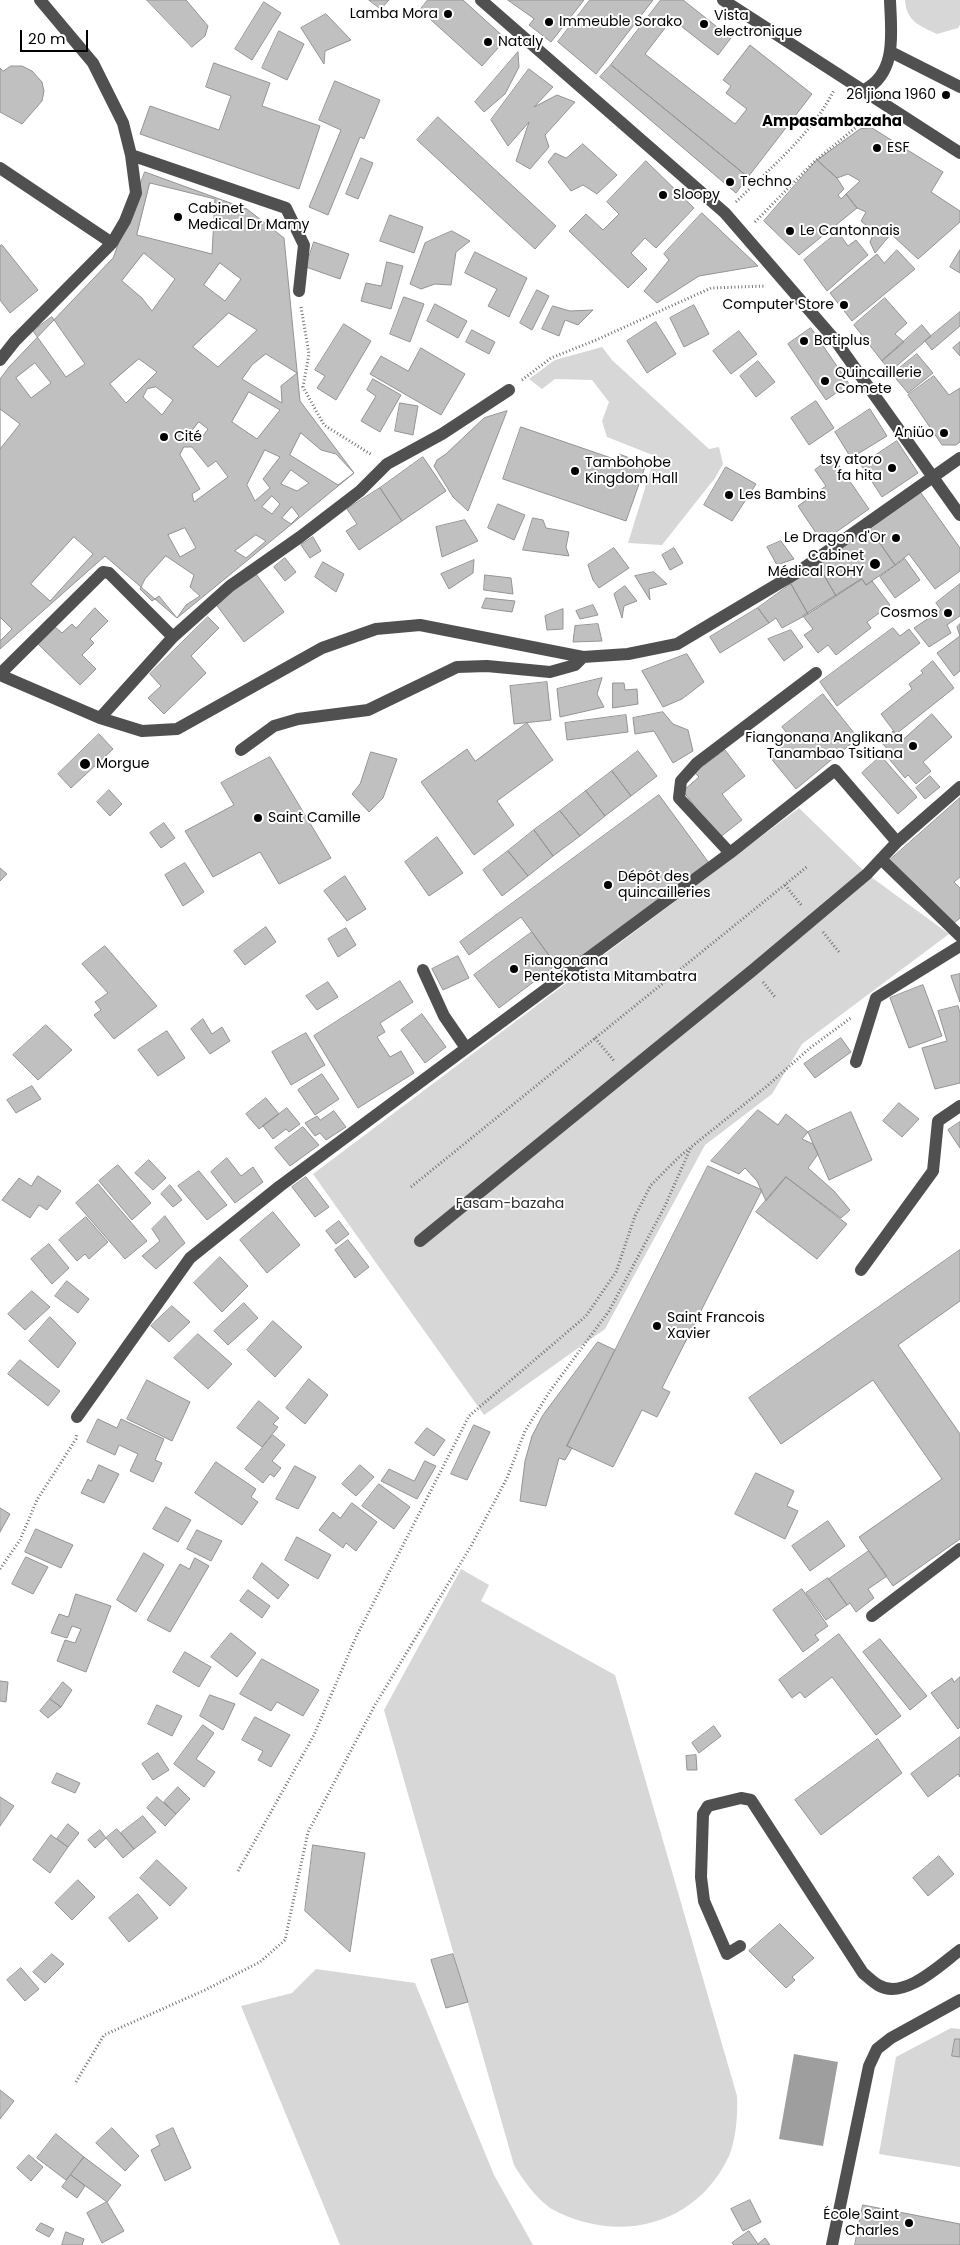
<!DOCTYPE html>
<html>
<head>
<meta charset="utf-8">
<style>
  body { margin:0 }
  #map { position:relative; width:960px; height:2245px; overflow:hidden; background:#fff; font-family:Poppins,sans-serif }
  canvas { display:block }
  .scale { position:absolute; left:20px; top:30px; width:68px; height:22px; box-sizing:border-box; border:2px solid #000; border-top:0; padding-left:6px; font-size:15px; line-height:18px; white-space:nowrap; color:#000; -webkit-text-stroke:4px #fff; paint-order:stroke }
</style>
</head>
<body>
<div id="map">
<canvas width="960" height="2245"></canvas>
<div class="scale">20 m</div>
</div>
<script>
const g = document.querySelector('canvas').getContext('2d');
g.lineJoin = 'round';
function paint(path, color) { g.fillStyle = color; g.fill(path, 'evenodd'); }
function trace(path, color, width, dash) { g.strokeStyle = color; g.lineWidth = width; g.lineCap = dash ? 'butt' : 'round'; g.setLineDash(dash || []); g.stroke(path); }
function label(font, color, halo, rows, align = 'center') {
  g.font = font + ' Poppins,sans-serif'; g.lineWidth = 4; g.setLineDash([]); g.textBaseline = 'middle'; g.strokeStyle = halo; g.fillStyle = color; for (const [text, x, y, turn = 0] of rows) {
    g.save(); g.translate(x, y); g.rotate((+turn || 0) * Math.PI / 180); g.textAlign = isNaN(turn) ? turn : align; if (halo) g.strokeText(text, 0, 0); g.fillText(text, 0, 0); g.restore();
  }
}
const green = new Path2D(`
  M905,0H960V25L958,28L937,34C920,26 906,21 905,0Z
  M602,347L612,360L709,449L719,447L723,464L715,478L662,545L628,543L655,456L607,437L602,421L609,402L592,380L555,379L542,389L529,379L555,360Z
  M799,808L867,874L949,934L802,1044L772,1094L705,1145L605,1329L484,1415L313,1174Z
  M461,1569L489,1585L481,1601L615,1675L737,2096C738,2113 736,2140 729,2156C696,2227 616,2245 550,2208C535,2197 523,2180 514,2165L384,1710Z
  M316,1969L415,1983L494,2175L533,2245H340L241,2006L292,1993Z
  M951,2028L960,2029V2167L879,2154L896,2057Z`);
const water = new Path2D(`
  M794,2054L838,2062L823,2146L779,2139Z`);
const building = new Path2D(`
  M147,0H186L208,26L205,36L192,47Z
  M369,0H389L381,9Z
  M428,0H463L506,39L482,66L420,10Z
  M508,0H584L551,42L529,25L534,19Z
  M590,0H653L596,74L558,42Z
  M661,0H683L731,38L718,55L672,19L645,54L735,124L747,109L726,93L731,86L723,80L750,45L812,94L748,177L611,65Z
  M264,2L281,13L252,60L235,49Z
  M326,14L351,40L325,51L324,64L301,28Z
  M279,31L304,44L287,80L262,68Z
  M518,52L519,67L505,94L484,112L475,102Z
  M214,63L270,83L262,106L320,126L299,189L140,134L150,106L219,130L231,96L206,87Z
  M611,65L748,177L736,193L600,77Z
  M11,66H22L32,71L42,82L44,91L42,101L22,124L0,112V68L3,71Z
  M529,69L553,87L534,107L557,95L575,102L545,135L549,147L530,169L516,161L529,122L508,146L491,120Z
  M335,81L380,100L364,139L360,137L328,215L309,207L341,130L319,120Z
  M438,117L556,226L535,249L417,140Z
  M872,128L943,172L931,192L960,211V222L918,259L891,234L875,253L870,242L874,232L861,221L866,212L857,208L846,194L860,181L848,174L837,178L817,160L860,129Z
  M583,144L617,175L597,194L583,185L571,191L548,162L555,153L566,158Z
  M361,158L373,163L358,199L346,194Z
  M817,160L837,178L844,189L838,195L841,199L846,194L857,208L799,255L764,221Z
  M646,161L694,208L656,248L645,238L631,253L647,269L628,288L569,231L586,214L603,230L619,214L607,202Z
  M145,172L247,209L284,238L300,401L354,473L177,618L105,556L0,649V379L9,367L113,258Z
  M150,183L215,199L212,254L137,235Z
  M702,213L758,266L699,276L657,303L644,291L669,260L664,254Z
  M390,215L423,227L414,253L380,241Z
  M452,231L470,241L456,252L451,285L435,284L421,289L410,284L425,243Z
  M838,232L848,246L856,240L868,255L827,291L804,260Z
  M314,242L349,254L340,279L306,267Z
  M2,245L38,290L10,313L0,300V246Z
  M897,250L915,269L852,321L830,293L877,254L884,263Z
  M960,250V273L950,267Z
  M475,252L527,278L509,317L488,306L497,289L465,273Z
  M144,253L175,279L152,311L142,298L122,281Z
  M387,262L403,266L391,309L361,301L366,283L381,286Z
  M220,263L241,279L225,301L204,285Z
  M537,290L549,296L532,330L520,323Z
  M404,297L424,304L410,342L390,334Z
  M885,298L907,323L895,334L904,342L882,361L854,325Z
  M435,304L467,321L458,338L427,321Z
  M694,305L709,334L684,347L670,318Z
  M553,306L570,311L593,310L578,325L565,320L559,336L542,329Z
  M960,312V326L932,350L925,341Z
  M229,313L257,330L218,367L193,347Z
  M52,317L85,364L66,377L33,331Z
  M656,322L676,354L647,373L627,341Z
  M344,324L371,341L336,400L317,388L325,376L315,370Z
  M922,325L931,336L891,371L882,361Z
  M811,328L849,384L826,400L788,344Z
  M472,330L495,342L489,354L466,342Z
  M739,331L757,354L731,374L713,351Z
  M960,342V356L953,348Z
  M421,348L465,374L441,415L370,374L381,356L408,371Z
  M266,354L297,373L281,386L282,403L242,379L252,365Z
  M917,354L933,373L908,393L892,374Z
  M139,359L157,372L126,403L110,384Z
  M758,361L775,382L756,397L740,376Z
  M35,363L51,383L31,398L16,378Z
  M934,376L949,395L960,388V442L956,445H942L908,395Z
  M373,379L401,395L380,432L361,421L376,396L367,390Z
  M156,387L173,400L162,415L143,397L147,389Z
  M249,392L280,410L257,439L232,422Z
  M816,401L834,428L809,445L791,418Z
  M400,403L418,406L413,435L395,431Z
  M0,409L20,424L0,449Z
  M870,409L887,436L851,458L835,432Z
  M507,411L468,511L453,497L434,466L437,460L446,454L484,418Z
  M199,422L208,429L198,443L188,436Z
  M521,427L617,460L619,454L646,464L626,521L503,479Z
  M301,433L321,450L336,454L354,473L338,485L290,455Z
  M897,441L918,473L882,497L861,465Z
  M184,447H192L208,467L216,461L228,477L194,502L192,494L200,489L180,455Z
  M265,450L280,457L263,479L270,488L255,501L247,485Z
  M423,457L446,491L402,521L380,488Z
  M833,457L869,509L822,542L798,506L826,486L815,470Z
  M726,467L756,484L732,521L704,505Z
  M291,470L309,483L297,491L281,484Z
  M380,488L402,521L359,550L346,531L357,524L347,509Z
  M921,493L960,548V571L935,589L909,554L895,565L870,529Z
  M272,496L280,504L272,514L262,507Z
  M498,504L525,515L514,540L488,528Z
  M292,507L299,516L291,524L282,518Z
  M533,518L543,520L546,528L569,532L566,547L569,556L523,550Z
  M465,520L478,541L442,557L436,527Z
  M185,528L196,548L180,557L168,535Z
  M870,529L895,565L866,585L862,579L836,596L819,566Z
  M256,535L266,541L246,558L235,551Z
  M74,537L93,554L50,601L31,584Z
  M313,537L321,551L310,558L301,545Z
  M781,541L794,559L777,565L767,547Z
  M614,548L629,568L599,588L593,580L588,565Z
  M674,548L683,563L670,570L662,555Z
  M166,556L194,575L190,587L200,596L186,605L177,618L159,596L152,601L140,589L145,579Z
  M285,558L296,572L285,581L274,567Z
  M905,559L920,580L895,598L880,577Z
  M474,560L473,573L449,589L441,574Z
  M323,562L344,574L336,592L315,577Z
  M817,564L836,596L808,614L791,584Z
  M654,572L667,584L649,589L650,600L635,576Z
  M256,574L284,612L244,642L215,603Z
  M485,575L511,578L513,594L484,590Z
  M862,579L866,585L872,581L890,605L867,622L871,628L836,655L828,645L818,653L804,635L813,629L803,616Z
  M791,584L808,614L782,628L776,618L769,623L758,608Z
  M960,584V616L947,625L951,633L929,647L914,628L941,610L936,603Z
  M625,586L637,601L624,606L622,618L614,594Z
  M486,598L515,601L512,612L482,608Z
  M593,605L598,615L580,619L576,611Z
  M95,608L108,621L90,639L94,643L82,655L96,669L80,685L37,643L54,626L62,633L72,624L76,628Z
  M758,608L769,623L720,653L710,637Z
  M563,609V629L547,630L545,616Z
  M0,617L12,629L0,641Z
  M208,617L219,628L191,656L206,673L164,714L148,698L161,686L150,674Z
  M598,624L602,641L573,642L575,626Z
  M960,624V671L954,676L937,653L960,636L957,627Z
  M893,628L900,636L909,629L920,643L837,706L820,682Z
  M791,630L803,647L784,661L768,639Z
  M687,654L704,682L682,699L663,707L642,671Z
  M933,661L954,688L896,734L881,714L912,689L909,684L923,673L921,671Z
  M602,678L597,694L604,707L560,717L557,689Z
  M547,682L551,720L514,724L510,686Z
  M613,683H624L625,690L637,689L638,704L613,708Z
  M823,694L858,738L796,789L769,756L791,738L782,727Z
  M663,712L673,724L688,730L693,751L673,763L654,731L635,734L633,718Z
  M932,714L952,737L923,762L931,771L916,784L908,775L905,778L885,754L889,751L881,742L893,731L901,741Z
  M626,715L628,732L567,740L565,723Z
  M527,723L553,760L497,801L514,825L474,855L421,782L467,749L475,761Z
  M99,734L113,749L71,788L58,774Z
  M725,750L745,776L722,794L742,820L719,838L683,791L699,777L695,773Z
  M638,751L657,776L631,796L612,771Z
  M371,752L397,759L383,798L369,812L352,794L360,784Z
  M881,756L917,797L898,814L862,773Z
  M270,757L331,858L279,884L260,852L213,877L185,831L234,805L221,783Z
  M612,771L631,796L605,816L586,791Z
  M930,776L940,787L925,799L916,788Z
  M109,790L122,804L110,816L97,802Z
  M586,791L605,816L580,836L560,811Z
  M659,795L709,863L561,972L521,917L469,955L460,942Z
  M960,798V877L954,882L960,888V918L954,923L890,860Z
  M560,811L580,836L553,856L534,830Z
  M164,823L175,838L161,848L150,833Z
  M534,830L553,856L528,876L508,851Z
  M437,837L463,873L429,896L405,862Z
  M508,851L528,876L502,896L483,870Z
  M185,863L204,892L183,906L165,875Z
  M0,868L7,874L0,881Z
  M345,876L366,909L347,921L324,891Z
  M266,927L276,942L245,965L234,951Z
  M346,928L356,945L338,957L328,939Z
  M532,932L556,965L499,1008L474,975Z
  M105,946L157,1006L114,1039L94,1015L101,1010L95,1002L108,993L82,964Z
  M458,956L469,978L443,990L432,969Z
  M960,974V1002L951,976Z
  M400,981L413,1002L380,1023L385,1032L377,1037L390,1057L401,1051L414,1073L358,1108L314,1036Z
  M328,982L338,997L317,1010L306,996Z
  M923,985L942,1036L909,1048L890,998Z
  M958,1006L960,1013V1083L935,1089L922,1048L947,1041L938,1011Z
  M422,1014L446,1047L425,1063L401,1030Z
  M203,1019L212,1034L222,1027L230,1041L210,1054L191,1029Z
  M46,1025L72,1050L38,1080L13,1055Z
  M167,1031L185,1058L158,1076L138,1050Z
  M306,1033L325,1065L291,1085L272,1052Z
  M841,1038L851,1052L815,1078L804,1064Z
  M322,1074L339,1099L315,1115L298,1090Z
  M32,1086L41,1099L16,1113L7,1100Z
  M266,1098L279,1114L259,1129L246,1114Z
  M899,1103L919,1119L902,1137L883,1121Z
  M287,1108L300,1124L289,1132L286,1129L273,1139L263,1126Z
  M758,1110L778,1125L786,1114L808,1132L802,1139L813,1144L818,1154L808,1168L834,1191L850,1210L841,1218L786,1177L766,1201L757,1181L745,1168L739,1174L711,1161Z
  M334,1111L346,1127L326,1140L320,1133L315,1136L305,1123L317,1116L320,1120Z
  M851,1112L872,1160L829,1180L808,1132Z
  M960,1122V1148L948,1130Z
  M303,1127L319,1145L290,1166L275,1148Z
  M227,1158L241,1176L253,1167L263,1182L235,1203L211,1172Z
  M149,1160L166,1178L153,1190L135,1173Z
  M118,1165L151,1203L132,1220L99,1181Z
  M708,1166L762,1190L662,1388L670,1392L657,1417L642,1410L613,1467L567,1446Z
  M199,1171L227,1205L207,1220L178,1186Z
  M38,1176L61,1191L47,1210L39,1205L30,1218L2,1200L19,1178L31,1186Z
  M306,1177L329,1207L315,1217L292,1187Z
  M786,1177L847,1224L817,1259L756,1212Z
  M98,1184L147,1241L125,1259L76,1203Z
  M170,1185L182,1200L173,1207L161,1194Z
  M273,1212L300,1245L267,1273L240,1240Z
  M165,1216L185,1243L156,1269L142,1256L160,1241L152,1229Z
  M86,1217L108,1242L89,1259L85,1254L77,1261L59,1240Z
  M339,1221L349,1234L336,1244L326,1231Z
  M348,1240L369,1267L355,1278L335,1250Z
  M49,1244L69,1268L52,1284L31,1259Z
  M960,1250V1301L898,1345L960,1434V1539L893,1586L859,1537L942,1479L873,1380L781,1444L749,1398Z
  M220,1257L248,1286L222,1312L194,1283Z
  M67,1281L89,1299L78,1313L55,1296Z
  M32,1291L50,1307L25,1330L8,1314Z
  M244,1303L258,1318L228,1345L214,1331Z
  M172,1306L190,1322L169,1342L151,1326Z
  M50,1317L76,1343L58,1368L29,1341Z
  M273,1321L302,1347L275,1377L247,1350Z
  M198,1334L232,1364L208,1389L174,1358Z
  M598,1342L615,1350L567,1446L572,1448L565,1460L559,1458L546,1506L520,1501L525,1461L532,1436L543,1415Z
  M20,1360L60,1391L48,1406L8,1374Z
  M309,1379L328,1395L305,1424L286,1408Z
  M147,1380L190,1402L172,1441L127,1419Z
  M259,1401L279,1418L273,1424L278,1427L262,1447L237,1428Z
  M98,1419L117,1428L121,1419L164,1439L155,1460L162,1463L153,1482L130,1471L138,1454L119,1445L115,1455L87,1442Z
  M474,1425L490,1432L467,1480L451,1474Z
  M427,1428L445,1440L434,1456L415,1443Z
  M273,1435L285,1445L272,1461L281,1468L274,1477L270,1474L263,1483L245,1469Z
  M425,1461L436,1466L417,1499L381,1481L389,1469L414,1481Z
  M216,1462L256,1489L251,1497L258,1502L242,1525L195,1493Z
  M99,1465L119,1474L104,1503L81,1493L88,1479L91,1481Z
  M360,1465L374,1477L356,1496L342,1484Z
  M295,1466L316,1477L298,1509L276,1499Z
  M756,1473L794,1491L787,1506L798,1511L785,1539L735,1514Z
  M379,1484L410,1507L394,1529L362,1506Z
  M352,1503L377,1522L356,1551L346,1543L343,1548L319,1530L333,1512L340,1518Z
  M166,1507L191,1520L178,1542L153,1529Z
  M0,1508L10,1514L0,1532Z
  M828,1521L845,1546L810,1571L792,1546Z
  M36,1529L73,1545L61,1568L25,1552Z
  M197,1530L222,1541L211,1561L187,1549Z
  M297,1537L331,1555L318,1579L285,1560Z
  M869,1551L887,1576L868,1589L874,1598L856,1612L850,1603L847,1605L829,1579Z
  M144,1553L164,1565L136,1612L117,1600Z
  M26,1557L48,1567L33,1594L12,1584Z
  M195,1558L209,1566L170,1632L147,1620L180,1564L189,1569Z
  M262,1563L289,1585L278,1599L253,1578Z
  M828,1578L847,1605L826,1620L806,1593Z
  M802,1589L828,1626L815,1635L819,1640L803,1652L773,1610Z
  M248,1590L270,1606L262,1618L240,1601Z
  M76,1594L111,1606L86,1672L57,1661L65,1640L75,1643L81,1629L72,1626L67,1638L51,1633L59,1614L68,1617Z
  M231,1633L256,1653L237,1677L211,1657Z
  M839,1634L901,1716L876,1735L832,1677L805,1698L800,1692L792,1698L779,1680Z
  M880,1639L927,1696L910,1710L863,1652Z
  M185,1652L211,1667L199,1687L173,1672Z
  M262,1659L319,1690L303,1716L277,1702L271,1711L240,1694Z
  M960,1677V1727L958,1729L931,1693L952,1678L954,1682Z
  M0,1681L8,1682L6,1702L0,1701Z
  M63,1682L72,1690L61,1707L50,1699Z
  M210,1695L235,1704L223,1730L200,1716Z
  M50,1699L61,1707L48,1718L40,1711Z
  M157,1705L182,1716L172,1736L148,1724Z
  M255,1717L290,1735L271,1767L258,1760L263,1751L242,1740Z
  M203,1725L214,1733L196,1759L215,1772L204,1787L174,1764Z
  M714,1726L721,1736L699,1753L692,1743Z
  M960,1737V1777L958,1774L928,1797L911,1774Z
  M878,1739L902,1773L821,1835L795,1800Z
  M158,1753L169,1770L153,1780L142,1764Z
  M696,1755L697,1770H687L686,1756Z
  M57,1773L80,1783L75,1793L52,1783Z
  M178,1787L190,1799L176,1814L164,1802Z
  M0,1797L14,1806L0,1826Z
  M157,1797L176,1814L165,1826L147,1808Z
  M143,1816L156,1832L134,1849L121,1833Z
  M68,1824L79,1833L68,1847L57,1839Z
  M117,1829L134,1849L123,1858L106,1838Z
  M100,1830L106,1838L95,1848L88,1840Z
  M51,1835L68,1847L50,1873L33,1860Z
  M313,1845L365,1853L350,1952L305,1911Z
  M939,1856L954,1874L928,1896L913,1878Z
  M157,1860L187,1888L170,1906L140,1878Z
  M78,1880L95,1897L72,1920L55,1903Z
  M138,1894L158,1918L129,1942L109,1918Z
  M780,1924L814,1958L792,1977L795,1980L786,1988L749,1951Z
  M52,1954L64,1964L45,1983L33,1972Z
  M453,1954L468,2002L446,2008L431,1960Z
  M21,1968L39,1989L25,2001L7,1980Z
  M955,2039H960V2057L952,2056Z
  M0,2090L14,2101L0,2119Z
  M112,2128L139,2156L125,2171L96,2143Z
  M173,2128L191,2168L165,2181L151,2150L160,2145L156,2136Z
  M56,2134L84,2157L66,2180L37,2158Z
  M29,2155L43,2167L31,2181L17,2168Z
  M84,2157L121,2185L107,2202L71,2175Z
  M71,2175L85,2186L77,2198L62,2187Z
  M750,2200L761,2222L743,2231L731,2209Z
  M107,2202L124,2231L102,2243L87,2213Z
  M863,2205L960,2224V2245H855Z
  M41,2223L54,2229L49,2237L36,2230Z
  M749,2231L758,2244L765,2238L770,2245H734L732,2243Z
  M66,2232L84,2239L82,2245H62Z`);
const path = new Path2D(`
  M736,202C770,168 813,133 834,90
  M755,222L815,161L871,115
  M301,307L309,354L303,387L324,425L372,455
  M522,380L551,358L596,340L711,288L766,286
  M785,885L802,906
  M823,932L839,952
  M763,982L775,997
  M595,1038L615,1062
  M411,1187L808,866
  M0,1569L20,1540L37,1500L76,1439L77,1433
  M238,1871L314,1735L356,1637L469,1416L586,1316L616,1272L635,1216L651,1185L680,1156L767,1086L810,1048L852,1017
  M76,2082L104,2035L205,1990L260,1962L285,1940L308,1832L375,1705L471,1546L507,1478L525,1431L550,1391L609,1311L665,1206L691,1147`);
const minor = new Path2D(`
  M481,0L725,213L835,340L960,515
  M723,0L960,153
  M891,52L960,87
  M864,90C898,73 891,31 890,0
  M131,155L286,208L304,245L299,291
  M0,168L112,243
  M0,360L15,341L112,243L125,221L136,193L131,155L123,123L93,63L40,0
  M0,674L103,572L109,573L173,637
  M0,675L100,718L142,731L177,729L322,648L376,629L420,625L583,657L628,654L677,644L798,572L960,458
  M100,718L173,637L230,586L300,537L360,491L387,464L442,434L509,390
  M241,750L274,726L298,719L368,710L457,667L487,666L550,672L575,665L583,657
  M730,853L679,798L681,781L697,763L816,673
  M881,859L960,936
  M423,970L444,1016L466,1048
  M856,1062L876,998L960,946
  M420,1241L753,970L867,874L897,842
  M861,1270L933,1171L938,1121L960,1106
  M77,1417L190,1258L280,1186L730,853L835,770L897,842L960,787
  M872,1616L960,1549
  M740,1946L727,1954L704,1901L701,1877L703,1814L708,1806L741,1798L751,1800L863,1973C868,1977 873,1982 878,1985C904,2001 941,1964 960,1950
  M832,2245L869,2066L877,2049L891,2038L960,2000`);
const markers = [
  [448,14,5,"#000"],
  [549,22,5,"#000"],
  [704,24,5,"#000"],
  [488,42,5,"#000"],
  [946,95,5,"#000"],
  [877,148,5,"#000"],
  [730,182,5,"#000"],
  [663,195,5,"#000"],
  [178,217,5,"#000"],
  [790,231,5,"#000"],
  [844,305,5,"#000"],
  [804,341,5,"#000"],
  [825,381,5,"#000"],
  [944,433,5,"#000"],
  [164,437,5,"#000"],
  [892,468,5,"#000"],
  [575,471,5,"#000"],
  [729,495,5,"#000"],
  [896,538,5,"#000"],
  [875,564,6,"#000"],
  [948,613,5,"#000"],
  [913,746,5,"#000"],
  [85,764,6,"#000"],
  [258,818,5,"#000"],
  [608,885,5,"#000"],
  [514,969,5,"#000"],
  [657,1326,5,"#000"],
  [909,2223,5,"#000"]
];
const poiNames = [
  ["Lamba Mora",438,14,"right"],
  ["Vista",714,16],
  ["electronique",714,32],
  ["Immeuble Sorako",559,22],
  ["Nataly",498,42],
  ["26 jiona 1960",936,95,"right"],
  ["ESF",887,148],
  ["Techno",740,182],
  ["Sloopy",673,195],
  ["Cabinet",188,209],
  ["Medical Dr Mamy",188,225],
  ["Le Cantonnais",800,231],
  ["Computer Store",834,305,"right"],
  ["Batiplus",814,341],
  ["Quincaillerie",835,373],
  ["Comete",835,389],
  ["Aniüo",934,433,"right"],
  ["Cité",174,437],
  ["tsy atoro",882,460,"right"],
  ["fa hita",882,476,"right"],
  ["Tambohobe",585,463],
  ["Kingdom Hall",585,479],
  ["Les Bambins",739,495],
  ["Le Dragon d'Or",886,538,"right"],
  ["Cabinet",864,556,"right"],
  ["Médical ROHY",864,572,"right"],
  ["Cosmos",938,613,"right"],
  ["Fiangonana Anglikana",903,738,"right"],
  ["Tanambao Tsitiana",903,754,"right"],
  ["Morgue",96,764],
  ["Saint Camille",268,818],
  ["Dépôt des",618,877],
  ["quincailleries",618,893],
  ["Fiangonana",524,961],
  ["Pentekotista Mitambatra",524,977],
  ["Saint Francois",667,1318],
  ["Xavier",667,1334],
  ["École Saint",899,2215,"right"],
  ["Charles",899,2231,"right"]
];
const parkNames = [
  ["Fasam-bazaha",510,1204]
];
const neighbourhoodNames = [
  ["Ampasambazaha",832,122]
];
paint(green, '#d7d7d7');
paint(water, '#9e9e9e');
paint(building, '#c0c0c0');
trace(building, '#949494', 1);
trace(path, '#727272', 3, [1, 2.5]);
trace(minor, '#505050', 12);
for (const [x, y, r, color] of markers) { const dot = new Path2D(); dot.arc(x, y, r, 0, 2 * Math.PI); g.fillStyle = color; g.fill(dot); trace(dot, '#fff', 2); }
label('14px', '#000', '#fff', poiNames, 'left');
label('14px', '#2e2e2e', '#fff', parkNames);
label('bold 15px', '#000', '#fff', neighbourhoodNames);
</script>
</body>
</html>
